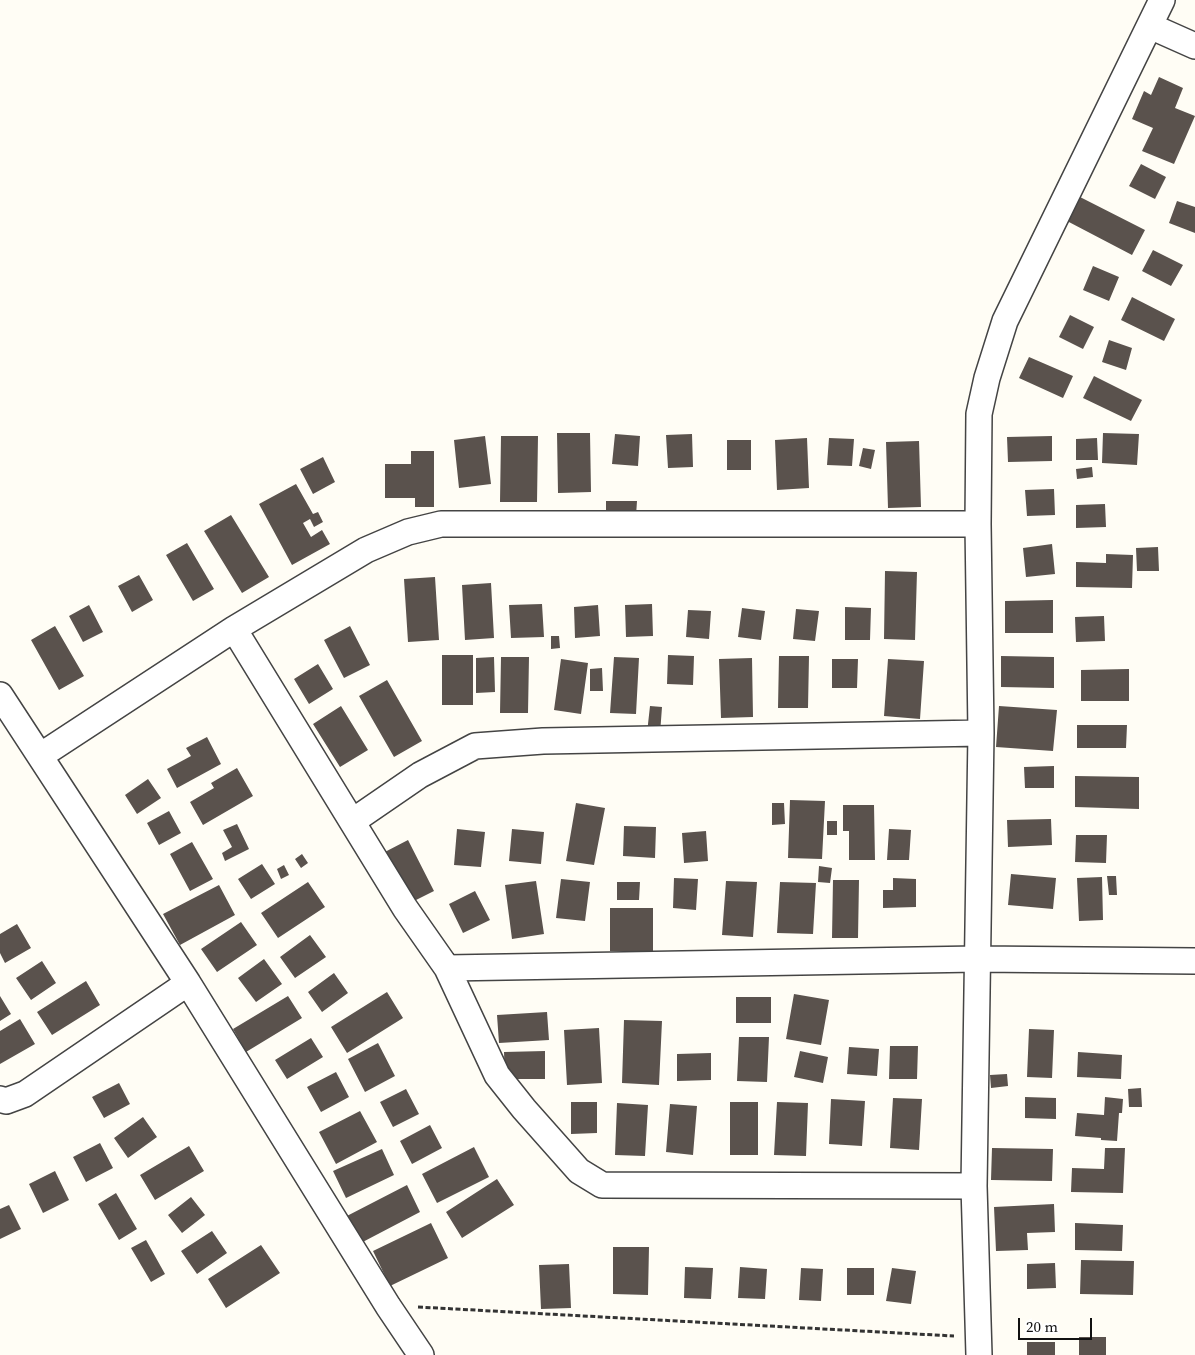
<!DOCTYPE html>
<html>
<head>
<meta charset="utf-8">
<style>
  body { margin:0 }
  #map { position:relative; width:1195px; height:1355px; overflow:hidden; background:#fffdf5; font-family:"Source Serif 4",serif }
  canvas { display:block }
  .scale { position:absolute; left:1018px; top:1318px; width:74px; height:22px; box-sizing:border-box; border:2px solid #111; border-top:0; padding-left:6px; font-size:15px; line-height:18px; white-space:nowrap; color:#111; -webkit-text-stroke:4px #fff; paint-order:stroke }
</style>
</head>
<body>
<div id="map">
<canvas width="1195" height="1355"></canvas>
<div class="scale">20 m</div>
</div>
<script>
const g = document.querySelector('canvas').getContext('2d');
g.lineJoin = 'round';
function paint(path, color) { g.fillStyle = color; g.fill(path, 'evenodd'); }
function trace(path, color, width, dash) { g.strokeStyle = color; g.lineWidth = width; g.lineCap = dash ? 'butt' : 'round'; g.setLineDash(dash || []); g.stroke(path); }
const building = new Path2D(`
  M1159,77L1183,88L1175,108L1195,116L1174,164L1142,151L1153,128L1132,119L1144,91L1151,95Z
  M1141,164L1166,177L1155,199L1129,186Z
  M1080,197L1145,230L1132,255L1067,221Z
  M1177,201L1195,207V233L1169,223Z
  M1153,250L1183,265L1171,286L1142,271Z
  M1093,266L1119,277L1109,301L1083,290Z
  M1132,297L1175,319L1164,341L1121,320Z
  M1070,315L1094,327L1083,349L1059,337Z
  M1109,340L1132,348L1126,370L1102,362Z
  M1029,357L1073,376L1063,398L1019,378Z
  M1094,376L1142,400L1131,421L1083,398Z
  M557,433H590L591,492L558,493Z
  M1103,433L1139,434L1137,465L1102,463Z
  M615,434L640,436L638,466L612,464Z
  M692,434L693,467L668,468L666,435Z
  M485,436L491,484L459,488L454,440Z
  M501,436H538L537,502H500Z
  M1052,436V461L1008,462L1007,437Z
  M807,438L809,488L777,490L775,440Z
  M829,438L854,439L852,466L827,465Z
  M1097,438L1098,460H1076V439Z
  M727,440H751V470H727Z
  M919,441L921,507L888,508L886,442Z
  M863,448L875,450L871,469L859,466Z
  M411,451H434V507H415V498H385V464H411Z
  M323,457L335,482L313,494L300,469Z
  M1092,467L1093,477L1077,479L1076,469Z
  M296,484L313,514L318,512L323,522L314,527L310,519L303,523L311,537L322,530L330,544L292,565L259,504Z
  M1054,489L1055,515L1027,516L1025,490Z
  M606,501H637L636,516L606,515Z
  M1105,504L1106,527L1076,528V505Z
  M231,515L269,577L242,593L204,531Z
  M187,543L214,589L193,601L166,555Z
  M1052,544L1055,574L1026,577L1023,548Z
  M1158,547L1159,571H1137L1136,548Z
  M1106,554L1133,555L1132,588L1076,587V562L1106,563Z
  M885,571L917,572L915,640L884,639Z
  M139,575L153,600L132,612L118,586Z
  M435,577L439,640L408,642L404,579Z
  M491,583L494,638L465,640L462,585Z
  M1053,600V633H1005V601Z
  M542,604L544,637L511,638L509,605Z
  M652,604L653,636L626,637L625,605Z
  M89,605L103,632L83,642L69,616Z
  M598,605L600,636L575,638L574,607Z
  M845,607L871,608L870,640H845Z
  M742,608L765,611L761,640L738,637Z
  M796,609L819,611L815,641L793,639Z
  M688,610L711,611L709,639L686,637Z
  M1104,616L1105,641L1076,642L1075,617Z
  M55,626L84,676L59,690L31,640Z
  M350,626L370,665L344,678L324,640Z
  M551,636H559L560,648L551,649Z
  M442,655H473V705H442Z
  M668,655L694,656L693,685L667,684Z
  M779,656H809L808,708H778Z
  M1001,656L1054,657V688L1001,687Z
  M494,657L495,692L476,693V658Z
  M501,657H529L528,713H500Z
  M614,657L639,658L636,714L610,713Z
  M752,658L753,717L721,718L719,659Z
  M561,659L588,663L581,714L554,710Z
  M832,659H858L857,688H832Z
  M888,659L924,661L920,719L884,716Z
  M318,664L333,689L309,704L294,679Z
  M602,668L603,691H590V669Z
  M1129,669V701H1081V670Z
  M387,680L422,741L394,757L359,696Z
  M341,706L368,750L340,767L313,724Z
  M650,706L662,707L660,734L647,733Z
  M999,706L1057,710L1053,751L996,747Z
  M1077,725H1127L1126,748H1077Z
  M207,737L221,764L177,788L167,769L191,756L186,748Z
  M1054,766V788H1025L1024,767Z
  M237,768L253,796L203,825L190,802L214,788L211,783Z
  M1075,776L1139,777V809L1075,807Z
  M148,779L161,798L137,814L125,795Z
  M790,800L825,801L822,859L788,858Z
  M576,803L605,808L594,865L566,861Z
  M772,803H784L785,824L772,825Z
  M843,805H874L875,860H849V831H843Z
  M169,811L181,833L159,845L147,823Z
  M1051,819L1052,845L1008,847L1007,820Z
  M827,821H837V835H827Z
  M237,824L249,849L225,861L222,853L232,847L223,830Z
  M624,826L656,827L655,858L623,856Z
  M457,829L485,832L481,867L454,865Z
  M512,829L544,832L541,864L509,861Z
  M889,829L911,830L909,860H887Z
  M706,831L708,861L684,863L682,833Z
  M1076,835H1107L1106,863L1075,862Z
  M408,840L434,891L406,905L381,854Z
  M192,842L213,879L190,891L170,854Z
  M302,854L308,863L301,868L295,859Z
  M262,864L275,884L251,899L238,879Z
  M284,865L289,875L281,879L277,869Z
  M819,866L832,868L830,883L818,882Z
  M1011,874L1056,878L1053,909L1008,905Z
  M1107,876H1116L1117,895H1109Z
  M1102,877L1103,920L1079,921L1077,878Z
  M674,878L698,879L696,910L673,908Z
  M893,878L916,879V907L883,908V890H893Z
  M561,879L590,882L585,921L556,918Z
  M833,880H859L858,938H832Z
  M536,881L544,934L512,939L505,885Z
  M726,881L757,882L753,937L722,935Z
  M308,882L325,907L278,938L261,913Z
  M617,882H640L639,900H617Z
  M780,882L816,883L813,934L777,933Z
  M219,885L235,915L180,945L163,914Z
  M475,891L490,920L463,933L449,904Z
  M610,908H653V951H610Z
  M241,922L257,945L217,972L201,949Z
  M17,924L31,948L5,963L0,953V934Z
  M310,935L326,957L295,978L280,957Z
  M264,959L282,984L256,1002L238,978Z
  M42,961L56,983L31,1000L16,978Z
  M334,973L348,993L322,1012L308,992Z
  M86,981L100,1005L52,1035L37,1012Z
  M387,992L403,1018L347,1053L331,1027Z
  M794,994L829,1000L821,1045L786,1039Z
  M0,996L11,1014L0,1021Z
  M288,996L302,1018L246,1052L233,1029Z
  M736,997H771V1023H736Z
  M547,1012L549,1040L499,1043L497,1015Z
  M20,1019L35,1044L0,1064V1031Z
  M624,1020L662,1021L659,1085L622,1083Z
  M599,1028L602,1083L567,1085L564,1030Z
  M1029,1029L1054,1030L1052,1078L1027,1077Z
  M739,1037H769L767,1082L737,1081Z
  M311,1038L323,1057L287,1079L275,1060Z
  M378,1043L395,1076L365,1092L348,1059Z
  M890,1046H918L917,1079H889Z
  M849,1047L879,1049L877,1076L847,1074Z
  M545,1051V1079H505L504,1052Z
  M800,1051L828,1057L823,1083L794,1077Z
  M1078,1052L1122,1055L1121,1079L1077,1077Z
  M711,1053V1080L677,1081V1054Z
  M336,1072L349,1097L321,1112L307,1087Z
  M1007,1074L1008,1086L991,1088L990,1075Z
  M119,1083L130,1104L104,1118L92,1097Z
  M1141,1088L1142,1107H1129L1128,1089Z
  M406,1089L419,1114L393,1127L380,1102Z
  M1025,1097L1056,1098V1119L1025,1118Z
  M1105,1097L1123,1099L1122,1113H1119L1117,1141L1101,1140V1138L1075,1136L1077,1113L1104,1115Z
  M893,1098L922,1099L919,1150L890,1148Z
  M831,1099L865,1101L862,1146L829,1144Z
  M571,1102H597V1133L571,1134Z
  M730,1102H758V1155H730Z
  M777,1102L808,1103L806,1156L774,1155Z
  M617,1103L648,1105L645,1156L615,1155Z
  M670,1104L697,1106L693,1155L666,1152Z
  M360,1111L377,1142L336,1164L319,1132Z
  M143,1117L157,1137L128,1158L114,1138Z
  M430,1125L442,1148L412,1164L400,1141Z
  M100,1143L113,1168L86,1182L73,1157Z
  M189,1146L204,1171L155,1200L140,1175Z
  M474,1147L489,1177L437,1203L422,1174Z
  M992,1148L1053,1149L1052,1181L991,1180Z
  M1105,1148H1125L1123,1193L1071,1192L1072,1168L1104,1169Z
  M382,1149L394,1175L346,1198L333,1171Z
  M55,1171L69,1200L43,1213L29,1184Z
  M497,1179L514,1205L462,1238L446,1212Z
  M407,1185L420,1212L357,1245L343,1218Z
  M116,1193L137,1229L119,1240L98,1204Z
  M191,1197L205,1215L182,1233L168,1215Z
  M1054,1204L1055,1232L1027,1233L1028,1250L996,1251L994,1207Z
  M9,1205L21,1229L0,1239V1209Z
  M431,1223L448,1258L390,1286L373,1251Z
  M1075,1223L1123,1225L1122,1251L1075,1250Z
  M212,1231L227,1253L197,1274L181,1251Z
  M146,1240L165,1274L151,1282L131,1248Z
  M261,1245L280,1273L226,1308L208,1279Z
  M613,1247H649L648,1295L613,1294Z
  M1081,1260L1134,1261L1133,1295L1080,1294Z
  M1055,1263L1056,1288L1027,1289V1264Z
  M569,1264L571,1308L541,1309L539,1265Z
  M685,1267L713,1268L711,1299L684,1298Z
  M740,1267L767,1269L765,1299L738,1298Z
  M801,1268L823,1269L821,1301L799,1300Z
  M847,1268H874V1295H847Z
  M892,1268L916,1271L911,1304L886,1301Z
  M1079,1337H1106V1355H1079Z
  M1027,1342H1055V1355H1027Z`);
const path = new Path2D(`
  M418,1307L954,1336`);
const minor = new Path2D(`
  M1150,26L1195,46
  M234,629L405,908L447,968L497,1075L524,1109L579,1171L602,1185L974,1186
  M0,695L188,983L388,1306L421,1355
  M40,756L234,629L366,550L408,532L441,524H978
  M353,821L420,775L475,746L543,741L981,733
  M447,968L977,959L1195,961
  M0,1099L6,1101L25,1094L188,983
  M979,1355L974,1186L981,733L978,524L979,414L987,378L1005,321L1162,0`);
paint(building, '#5a524d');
trace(minor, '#444', 28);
trace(path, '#333', 3, [5, 2.5]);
trace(minor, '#fff', 25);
</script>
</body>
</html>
